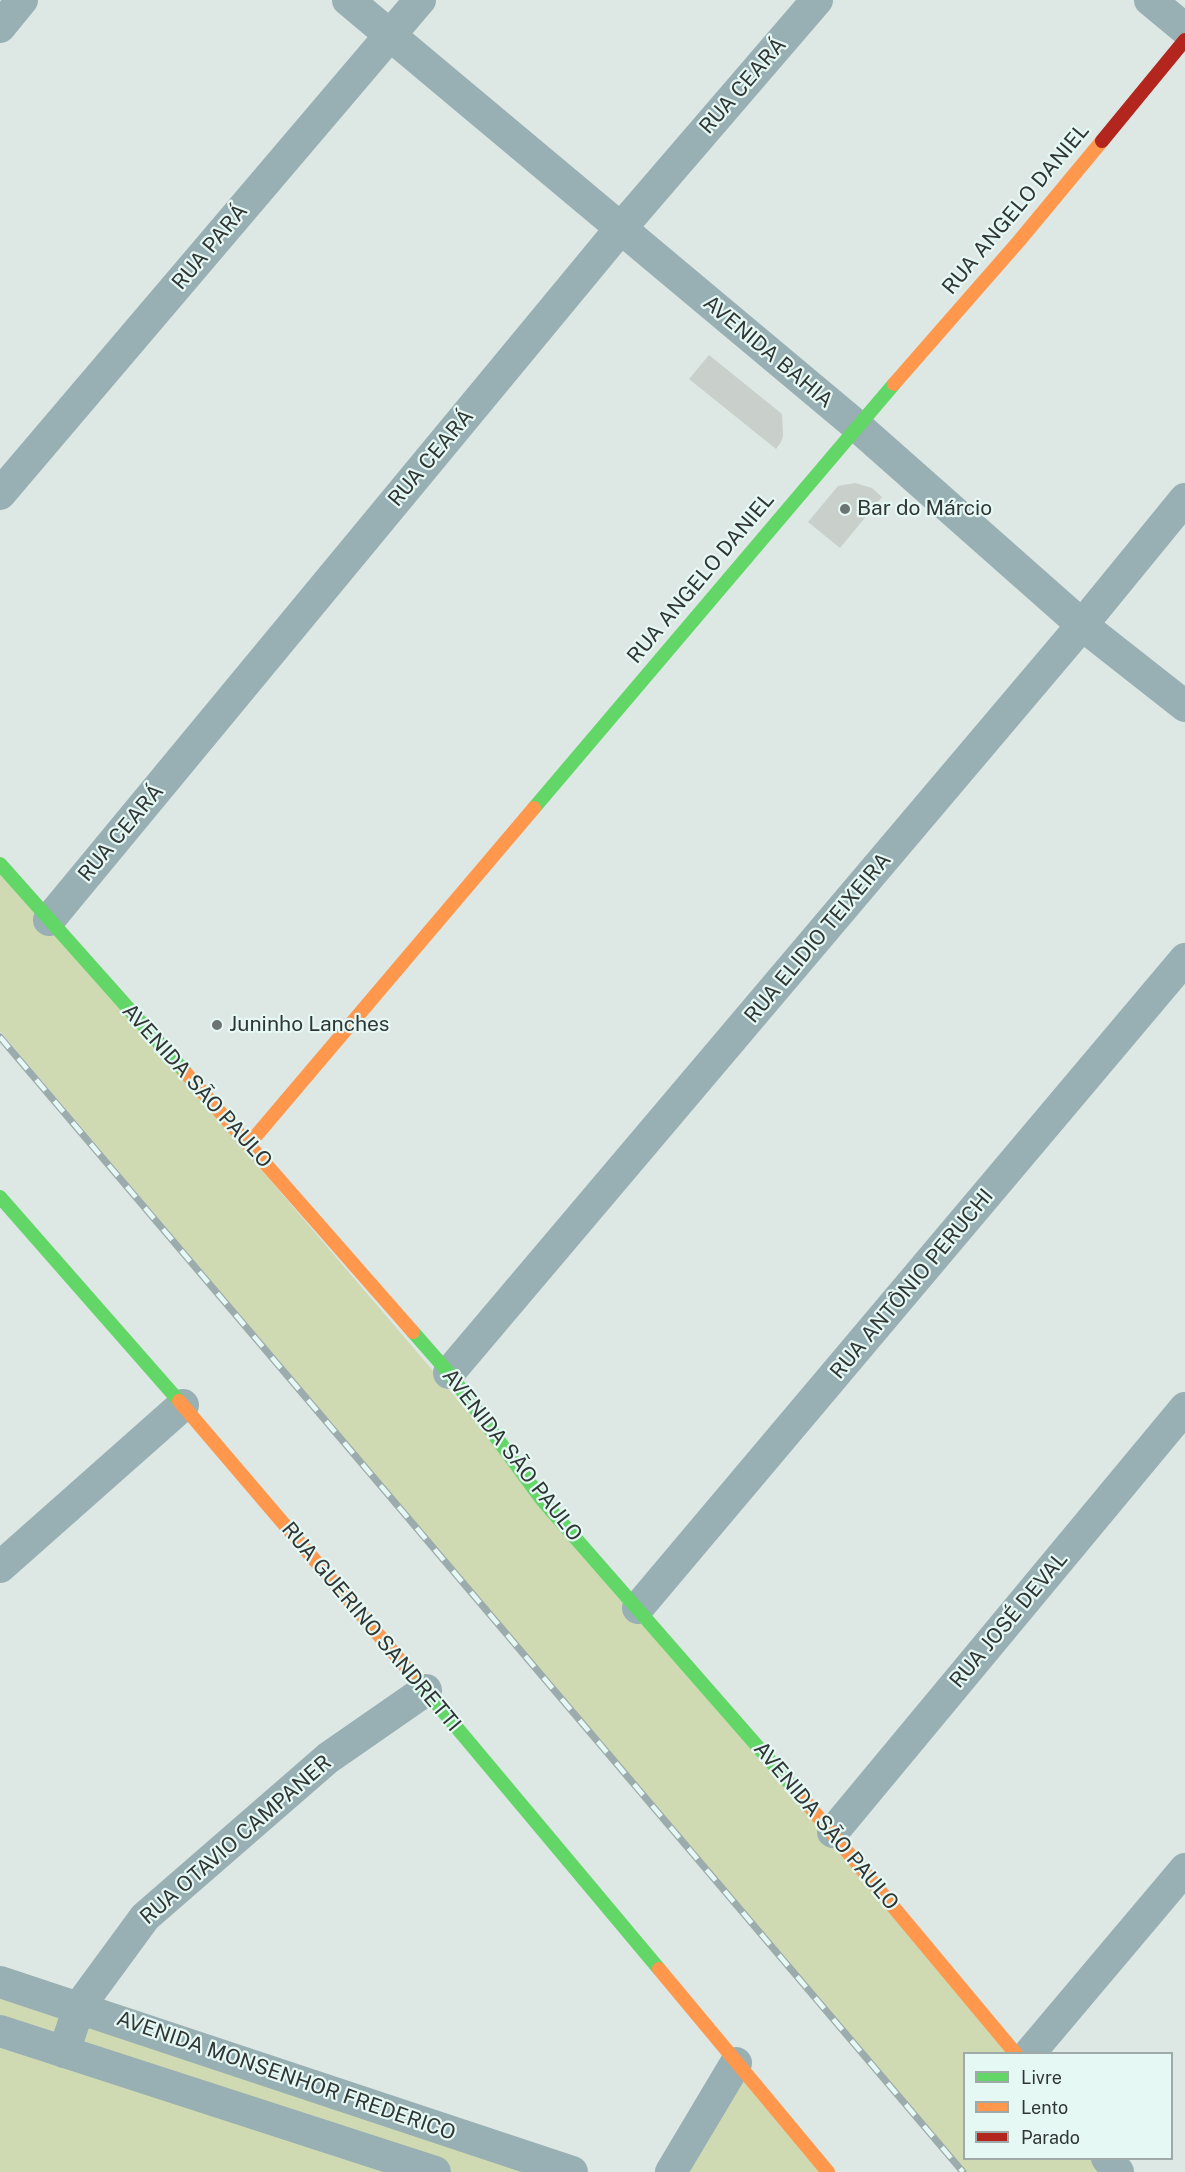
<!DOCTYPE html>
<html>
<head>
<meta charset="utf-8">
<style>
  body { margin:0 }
  #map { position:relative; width:1185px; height:2172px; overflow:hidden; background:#dde7e4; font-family:"Public Sans",sans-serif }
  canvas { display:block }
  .legend { position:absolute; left:963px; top:2052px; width:210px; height:108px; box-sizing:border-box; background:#e6f8f4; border:2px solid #9daaa7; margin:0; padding:8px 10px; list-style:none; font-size:18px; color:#2f3634 }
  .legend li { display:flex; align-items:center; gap:12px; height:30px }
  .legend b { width:30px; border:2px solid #9daaa7 }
</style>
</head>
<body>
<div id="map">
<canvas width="1185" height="2172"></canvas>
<ul class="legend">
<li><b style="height:8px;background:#63d668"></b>Livre</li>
<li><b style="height:8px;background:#ff974d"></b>Lento</li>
<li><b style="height:8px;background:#b3261e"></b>Parado</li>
</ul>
</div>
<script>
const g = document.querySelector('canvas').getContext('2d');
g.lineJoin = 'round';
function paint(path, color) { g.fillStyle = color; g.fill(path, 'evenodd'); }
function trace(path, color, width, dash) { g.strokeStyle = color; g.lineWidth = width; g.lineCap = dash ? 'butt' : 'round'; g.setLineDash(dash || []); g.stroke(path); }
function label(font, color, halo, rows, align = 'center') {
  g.font = font + ' "Public Sans",sans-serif'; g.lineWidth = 4.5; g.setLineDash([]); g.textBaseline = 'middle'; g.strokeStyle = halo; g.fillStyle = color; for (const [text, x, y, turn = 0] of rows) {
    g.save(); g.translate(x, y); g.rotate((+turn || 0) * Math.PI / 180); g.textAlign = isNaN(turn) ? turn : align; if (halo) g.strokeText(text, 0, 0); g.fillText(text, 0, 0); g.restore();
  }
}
const green = new Path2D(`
  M0,864L1016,2053L964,2054V2158L1107,2159L1118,2172H965L0,1031Z
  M0,1982L572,2172H0Z
  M736,2063L828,2172H671Z`);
const building = new Path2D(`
  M709,355L782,414L783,436L781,442L776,449L689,379Z
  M855,483L872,488L882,497L840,548L808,522L838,486Z`);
const street = new Path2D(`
  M348,0L857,426L1082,625L1185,706
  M1150,0L1185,29
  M0,27L22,0
  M0,494L420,0
  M49,920L621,228L817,0
  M449,1373L1082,625L1185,499
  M0,1567L183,1405
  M638,1608L1185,959
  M833,1832L1185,1408
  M0,1982L572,2172
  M0,2031L435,2172
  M64,2052L79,2007L145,1917L328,1758L426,1690
  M1029,2054L1185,1869
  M1107,2158L1118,2172
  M671,2172L736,2063`);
const fast = new Path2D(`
  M534,808L894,384
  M0,864L185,1072
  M0,1197L179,1401
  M413,1332L449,1373L543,1501L800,1795
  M411,1673L659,1969`);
const slow = new Path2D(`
  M894,384L1019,241L1102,141
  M185,1072L413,1332
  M249,1144L534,808
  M179,1401L411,1673
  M800,1795L1016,2054
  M659,1969L828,2172`);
const jam = new Path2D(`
  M1102,141L1185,40`);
const rail = new Path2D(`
  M0,1037L963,2172`);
const markers = [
  [845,509,6,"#6c7472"],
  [217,1025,6,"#6c7472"]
];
const streetNames = [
  ["RUA CEARÁ",743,86,-49],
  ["RUA ANGELO DANIEL",1016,209,-50],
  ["RUA PARÁ",210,247,-50],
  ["AVENIDA BAHIA",768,352,40],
  ["RUA CEARÁ",431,458,-50],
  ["RUA ANGELO DANIEL",701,578,-50],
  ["RUA CEARÁ",121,833,-50],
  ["RUA ELIDIO TEIXEIRA",818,938,-50],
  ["AVENIDA SÃO PAULO",197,1086,48],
  ["RUA ANTÔNIO PERUCHI",912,1284,-50],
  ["AVENIDA SÃO PAULO",512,1455,52],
  ["RUA JOSÉ DEVAL",1009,1620,-50],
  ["RUA GUERINO SANDRETTI",371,1627,50],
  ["AVENIDA SÃO PAULO",826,1826,50],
  ["RUA OTAVIO CAMPANER",236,1840,-41],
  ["AVENIDA MONSENHOR FREDERICO",286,2076,19]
];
const poiNames = [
  ["Bar do Márcio",857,509],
  ["Juninho Lanches",229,1025]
];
paint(green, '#cfdab2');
paint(building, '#c9d0cc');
trace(street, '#98b0b3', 32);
trace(fast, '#63d668', 14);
trace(slow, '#ff974d', 14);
trace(jam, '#b3261e', 14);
trace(rail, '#9cabac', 7);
trace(rail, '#e6f8f4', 4.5, [14]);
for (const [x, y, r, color] of markers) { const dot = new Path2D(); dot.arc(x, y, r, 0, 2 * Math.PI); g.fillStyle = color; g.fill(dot); trace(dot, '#e6f8f4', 2); }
label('21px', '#2f3634', '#e6f8f4', streetNames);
label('21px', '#2f3634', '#e6f8f4', poiNames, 'left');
</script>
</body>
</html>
